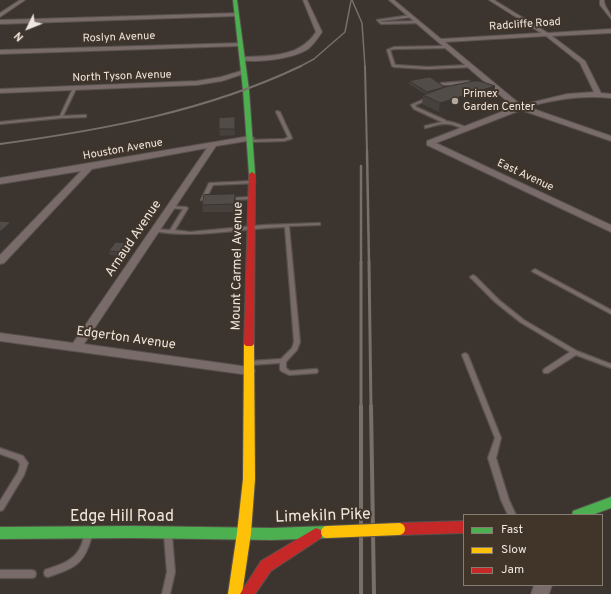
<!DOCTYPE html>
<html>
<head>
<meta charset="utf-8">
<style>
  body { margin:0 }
  #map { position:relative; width:611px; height:594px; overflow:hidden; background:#3c352f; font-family:Overpass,sans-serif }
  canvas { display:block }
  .legend { position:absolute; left:463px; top:514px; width:140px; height:72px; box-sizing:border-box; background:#41352a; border:1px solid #867c73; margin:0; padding:5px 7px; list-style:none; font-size:12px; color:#eee7e0 }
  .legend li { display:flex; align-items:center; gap:8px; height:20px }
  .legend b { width:20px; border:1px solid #867c73 }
  .north { position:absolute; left:8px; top:8px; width:40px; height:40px; -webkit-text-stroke:3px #41352a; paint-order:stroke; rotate:227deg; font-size:11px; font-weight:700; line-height:16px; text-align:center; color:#eee7e0 }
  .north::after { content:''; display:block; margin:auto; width:14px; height:18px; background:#eee7e0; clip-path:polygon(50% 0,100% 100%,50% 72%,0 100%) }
</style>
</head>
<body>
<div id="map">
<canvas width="611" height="594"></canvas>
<ul class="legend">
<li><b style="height:5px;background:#4caf50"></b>Fast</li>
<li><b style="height:5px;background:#ffc107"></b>Slow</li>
<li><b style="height:5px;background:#c62828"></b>Jam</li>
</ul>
<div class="north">N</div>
</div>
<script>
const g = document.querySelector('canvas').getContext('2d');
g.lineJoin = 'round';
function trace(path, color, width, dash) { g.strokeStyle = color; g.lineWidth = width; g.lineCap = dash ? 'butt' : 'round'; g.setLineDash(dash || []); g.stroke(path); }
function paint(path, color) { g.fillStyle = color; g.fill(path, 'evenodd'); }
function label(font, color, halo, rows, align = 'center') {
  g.font = font + ' Overpass,sans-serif'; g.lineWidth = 4; g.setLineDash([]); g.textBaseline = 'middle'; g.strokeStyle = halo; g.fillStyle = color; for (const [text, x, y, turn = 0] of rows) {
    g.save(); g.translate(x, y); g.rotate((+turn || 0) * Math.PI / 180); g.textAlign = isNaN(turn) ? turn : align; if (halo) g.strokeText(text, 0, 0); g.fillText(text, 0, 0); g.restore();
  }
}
const lane = new Path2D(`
  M411,15L412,17L380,21L382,22L418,21L419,23L381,24L377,20Z
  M447,46L448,48L394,49L390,50L395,65L428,67L470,65H471V67L428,69L394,67L392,66L387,50L394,47Z
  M468,81L479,85L477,86L468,83L452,85L458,91L456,92L449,85H441L439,84L441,83Z
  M73,88L76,89L63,116L85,115H86V117L61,118L0,124V122L60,116Z
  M427,98L430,99L415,105L416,107L445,120L446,121C454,122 461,125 468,128V130C461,129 455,124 447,124C439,123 432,127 425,128V126L442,122L414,109L411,105Z
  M277,111L280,112L292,138L291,139L284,141L248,142V140H249L284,139L288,137L276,112Z
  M253,181H255V183L213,185L206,199H212V201H203L201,200L209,183Z
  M252,197H254V199L229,200L227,199L229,198Z
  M169,206L186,207L188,208L175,230L190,232L264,225L320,223V225H318L289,226L300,342L297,350L286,362V368L290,371L315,369H317L318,371L317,373L289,375L281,371L280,369V363L250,365H248L247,363L248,361H250L281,359L292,348L294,342L285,227C241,228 196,239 153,231V230L155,229L170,230L183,209L171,208L169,207Z
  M535,269L611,310V314L533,272L532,271Z
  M473,275L475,276L499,300L524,320L577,351L611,364V368L576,355L548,373H544L543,371L544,369L570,352L520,322L495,302L470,277Z
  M465,353L467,354L468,355L501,438L496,458L509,500L516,515H508L501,500L488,458L495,438L462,355L463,354Z
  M0,448L23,456L28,463L24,475L3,510L0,511V501L18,472L20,464L17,460L0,454Z
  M88,531L91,532L92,535C85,564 75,568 48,577L45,576L44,573L45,570C58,565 73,562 80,548C83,543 83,538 85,532Z
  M168,531L171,532L172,535L175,572L170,594H162L167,572L164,535L165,532Z
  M0,570H32L35,571L36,574L35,577L32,578H0Z`);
const street = new Path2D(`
  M20,0H25L0,17V13Z
  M303,0H307L322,32C318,38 314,44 308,49C293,59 258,63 241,60L240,59L243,57C270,56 300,57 316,32Z
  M389,0H394L441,39L541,33L489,0H494L548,33L611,29V33L552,36L585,61L601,93L611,94V98C582,95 556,99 528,107L611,136V141L521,110L436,143L611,225V232L427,145V141L514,107ZM546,36L580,63L594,92L567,94L521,105L445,42Z
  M600,0H604C604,8 611,11 611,19L600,5Z
  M238,13L236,16L0,24V20Z
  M241,43L239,46L0,54V50Z
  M244,70L246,71V73L222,81L197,85L0,93V89L197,81L221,77Z
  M250,136L254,138L253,140L216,146L84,344L249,367L253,368L255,371L253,374L249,375L0,341V333L73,343L207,148L92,169L4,263L0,264V255L81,171L0,184V178Z
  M534,585H552L549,594H531Z`);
const fast = new Path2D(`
  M233,0H237L249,90L255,174L252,176L249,174L243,90Z
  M611,497V508L592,515H572L573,511Z
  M134,526L272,528L327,526L332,528L334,532L332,536L327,538L272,540L134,538L0,539V527Z`);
const slow = new Path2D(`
  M249,341L252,342L254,344L255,479L251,533L242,594H228L237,533L243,479L244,344L246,342Z`);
const jam = new Path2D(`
  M252,172L255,174L254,344L252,346H246L244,344L249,174Z
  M464,521V533L399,535L394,533L392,529L394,525L399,523Z
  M316,528L321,530L323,534L321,538L271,571L255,594H240L261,561Z`);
const railFar4 = new Path2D(`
  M352,0L362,23L365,67
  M299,67L314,59L345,32L351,1`);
const railFar3 = new Path2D(`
  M365,66L367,152
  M0,144C103,130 207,111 301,66`);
const railFar2 = new Path2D(`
  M367,151L369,263
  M361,166V263`);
const railFar1 = new Path2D(`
  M361,262V407
  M369,262L371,407`);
const rail = new Path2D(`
  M361,406V594
  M371,406L374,594`);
const slowBridge = new Path2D(`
  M327,532L399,529`);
const wall = new Path2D(`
  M409,81L445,87L495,86L493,95L439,112L422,104L423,95L425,94L409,84Z
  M235,117V135L220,136L219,129Z
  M236,202L235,212H203L202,205Z
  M128,247L121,256L110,255L109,251Z`);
const shadedWall = new Path2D(`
  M495,86L493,95L439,112L440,103Z
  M235,194L236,202L235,212L234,204Z
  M11,222L13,230L2,241L0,236V232Z
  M127,243L128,247L121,256L120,252Z`);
const building = new Path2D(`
  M430,77L445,87L427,92L409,81Z
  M474,81H480L495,86L440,103L423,95L445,87Z
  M235,117V129H219V118Z
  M235,194L234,204L202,205L204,195Z
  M0,221L11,222L0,232Z
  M116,242L127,243L120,252L109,251Z`);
const markers = [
  [455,101,4,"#b0a9a2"]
];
const farStreetnames = [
  ["Radcliffe Road",525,25,-4],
  ["Roslyn Avenue",119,38,-2],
  ["North Tyson Avenue",122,77,-2],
  ["Houston Avenue",123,150,-10],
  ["East Avenue",525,176,25]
];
const farPoinames = [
  ["Primex",463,95],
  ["Garden Center",463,108]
];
const streetNames = [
  ["Arnaud Avenue",134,239,-56],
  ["Mount Carmel Avenue",238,266,-89],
  ["Edgerton Avenue",126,339,8]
];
const nearStreetnames = [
  ["Limekiln Pike",323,517,-2],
  ["Edge Hill Road",122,518]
];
trace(lane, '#58514c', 2.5);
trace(street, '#58514c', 2);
trace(fast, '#58514c', 2);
trace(slow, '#58514c', 2);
trace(jam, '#58514c', 2);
paint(lane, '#786b69');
paint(street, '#786b69');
paint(fast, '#4caf50');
paint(slow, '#ffc107');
paint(jam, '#c62828');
trace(railFar4, '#786e6a', 1.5);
trace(railFar3, '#786e6a', 2);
trace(railFar2, '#786e6a', 2.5);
trace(railFar1, '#786e6a', 3);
trace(rail, '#786e6a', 4);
trace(slowBridge, '#58514c', 14, []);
trace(slowBridge, '#ffc107', 12);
paint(wall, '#46413d');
paint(shadedWall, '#393532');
paint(building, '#514c47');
trace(building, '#393532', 1);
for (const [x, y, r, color] of markers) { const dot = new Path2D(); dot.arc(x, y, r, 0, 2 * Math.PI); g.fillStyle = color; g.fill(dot); trace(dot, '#41352a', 1.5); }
label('11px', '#eee7e0', '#41352a', farStreetnames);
label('11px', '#eee7e0', '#41352a', farPoinames, 'left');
label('13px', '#eee7e0', '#41352a', streetNames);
label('16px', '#eee7e0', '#41352a', nearStreetnames);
</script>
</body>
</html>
